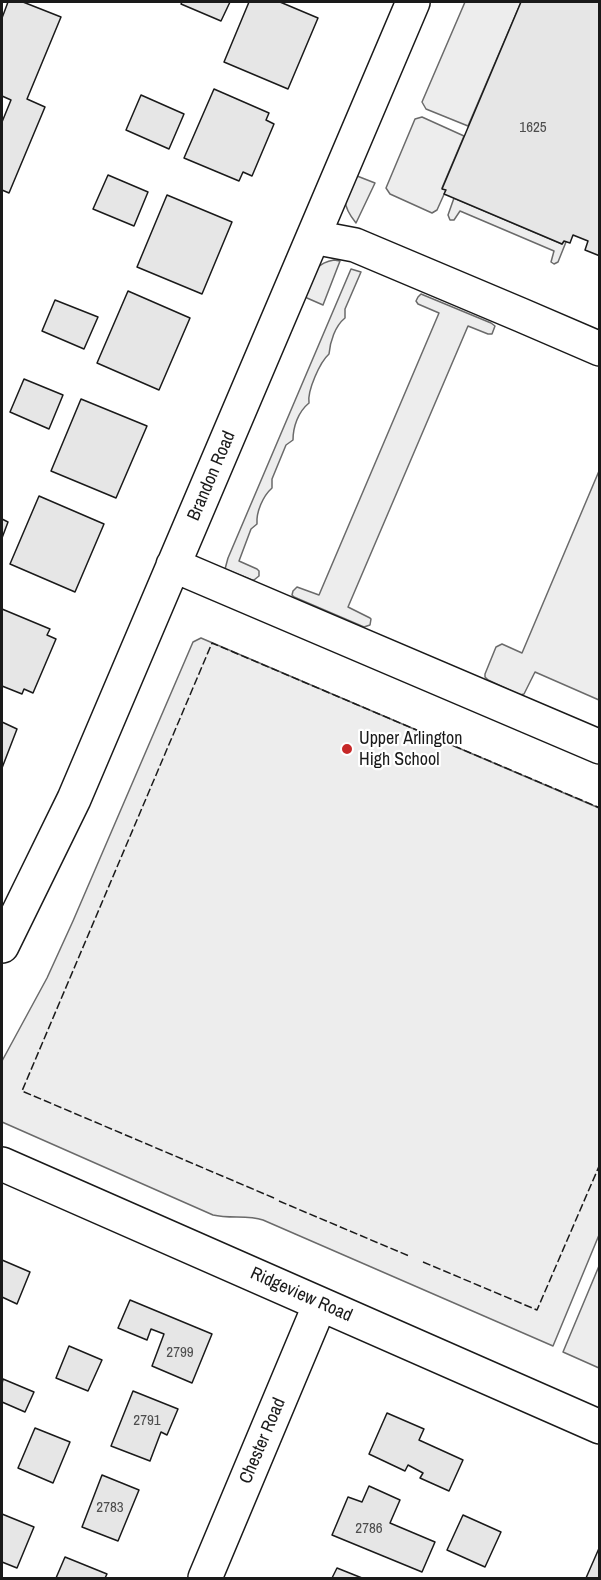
<!DOCTYPE html>
<html>
<head>
<meta charset="utf-8">
<style>
  body { margin:0 }
  #map { position:relative; width:601px; height:1580px; overflow:hidden; background:#fff; font-family:"Archivo Narrow",sans-serif }
  canvas { display:block }
  .frame { position:absolute; inset:0; border:3px solid #1a1a1a; pointer-events:none }
</style>
</head>
<body>
<div id="map">
<canvas width="601" height="1580"></canvas>
<div class="frame"></div>
</div>
<script>
const g = document.querySelector('canvas').getContext('2d');
g.lineJoin = 'round';
function paint(path, color) { g.fillStyle = color; g.fill(path, 'evenodd'); }
function trace(path, color, width, dash) { g.strokeStyle = color; g.lineWidth = width; g.lineCap = dash ? 'butt' : 'round'; g.setLineDash(dash || []); g.stroke(path); }
function label(font, color, halo, rows, align = 'center') {
  g.font = font + ' "Archivo Narrow",sans-serif'; g.lineWidth = 4.5; g.setLineDash([]); g.textBaseline = 'middle'; g.strokeStyle = halo; g.fillStyle = color; for (const [text, x, y, turn = 0] of rows) {
    g.save(); g.translate(x, y); g.rotate((+turn || 0) * Math.PI / 180); g.textAlign = isNaN(turn) ? turn : align; if (halo) g.strokeText(text, 0, 0); g.fillText(text, 0, 0); g.restore();
  }
}
const green = new Path2D(`
  M465,2H521L468,126L426,109L422,102Z
  M422,117L464,136L442,188L446,190L437,210L432,213L390,194L386,188L415,119Z
  M352,174L375,183L356,223C340,203 344,196 352,174Z
  M454,198L562,244L564,241L566,242L558,262L554,264L551,262L554,251L460,211L454,220H450L448,215Z
  M334,260L340,261L323,305L307,298L301,294C310,278 314,263 334,260Z
  M351,269L361,272L345,309V318C335,326 330,342 329,354C320,362 307,391 309,403C298,412 293,427 293,440L286,445L272,479V488C263,496 256,512 257,524L251,529L239,561L257,569L259,571V576L254,580H252L225,569L228,558Z
  M421,294L491,323L495,326L492,334H488L468,326L348,607L370,618L371,619L370,625L364,627L294,597L292,595L293,591L297,587L319,595L439,313L418,304L416,301L418,297Z
  M599,471V700L535,672L524,694L520,695L488,680L485,677V674L496,647L502,644L522,653Z
  M201,638L599,808V1235L553,1346L263,1220C247,1215 230,1219 213,1215L2,1122V1061L47,978L73,921L193,642Z
  M599,1266L600,1368H599L563,1352Z`);
const building = new Path2D(`
  M8,2H23L61,17L27,99L45,107L9,193L2,190V122L11,100L2,96V18Z
  M182,2H230L221,21L181,4Z
  M249,2H280L318,18L288,89L224,62Z
  M521,2H600V256L585,250L588,241L573,235L570,243L564,241L562,244L444,194L446,190L442,189Z
  M214,89L269,113L266,120L274,124L252,176L243,172L239,181L184,158Z
  M141,95L184,114L169,149L126,130Z
  M108,175L148,192L134,226L93,209Z
  M167,195L232,222L202,294L137,267Z
  M128,291L190,318L159,390L97,363Z
  M55,300L98,317L84,349L42,331Z
  M24,379L63,395L49,429L10,412Z
  M81,399L147,426L116,498L51,471Z
  M39,496L104,524L75,592L10,564Z
  M2,519L8,522L2,538Z
  M2,609L50,629L47,635L56,639L33,693L24,689L22,694L2,686Z
  M2,722L17,729L2,768Z
  M2,1260L30,1272L17,1304L2,1297Z
  M130,1300L212,1334L192,1383L152,1366L164,1334L151,1329L147,1340L118,1328Z
  M69,1346L102,1360L88,1391L56,1378Z
  M3,1379L34,1392L25,1412L2,1402V1384Z
  M133,1391L178,1409L167,1435L161,1432L150,1461L111,1446Z
  M387,1413L424,1429L419,1440L463,1460L449,1491L420,1478L423,1473L408,1465L405,1471L369,1454Z
  M35,1428L70,1442L53,1483L18,1468Z
  M102,1475L139,1490L118,1541L82,1527Z
  M369,1486L400,1500L390,1523L435,1542L422,1572L332,1535L348,1497L362,1502Z
  M2,1514L34,1527L17,1568L2,1562Z
  M463,1515L501,1532L485,1567L447,1550Z
  M600,1546V1578H586Z
  M65,1557L107,1574L105,1578H56Z
  M337,1568L362,1578H332Z`);
const minor = new Path2D(`
  M313,237L355,245L521,315L600,349
  M173,565L600,747
  M2,946L74,799L413,2
  M2,1164L600,1427
  M205,1578L320,1304`);
const fence = new Path2D(`
  M274,1198L22,1091L212,643L600,808
  M279,1201L409,1256
  M423,1262L537,1310L600,1164`);
const markers = [
  [347,749,6,"#c62828"]
];
const numberNames = [
  ["1625",533,128],
  ["2799",180,1353],
  ["2791",147,1421],
  ["2783",110,1508],
  ["2786",369,1529]
];
const streetNames = [
  ["Brandon Road",212,476,-67],
  ["Ridgeview Road",301,1295,24],
  ["Chester Road",263,1441,-67]
];
const poiNames = [
  ["Upper Arlington",359,739],
  ["High School",359,760]
];
paint(green, '#ededed');
trace(green, '#6a6a6a', 1.5);
paint(building, '#e6e6e6');
trace(building, '#1a1a1a', 1.5);
trace(minor, '#1a1a1a', 36);
trace(minor, '#fff', 33);
trace(fence, '#1a1a1a', 1.5, [8, 3]);
for (const [x, y, r, color] of markers) { const dot = new Path2D(); dot.arc(x, y, r, 0, 2 * Math.PI); g.fillStyle = color; g.fill(dot); trace(dot, '#fff', 2); }
label('15px', '#4d4d4d', null, numberNames);
label('18px', '#1a1a1a', '#fff', streetNames);
label('18px', '#1a1a1a', '#fff', poiNames, 'left');
</script>
</body>
</html>
